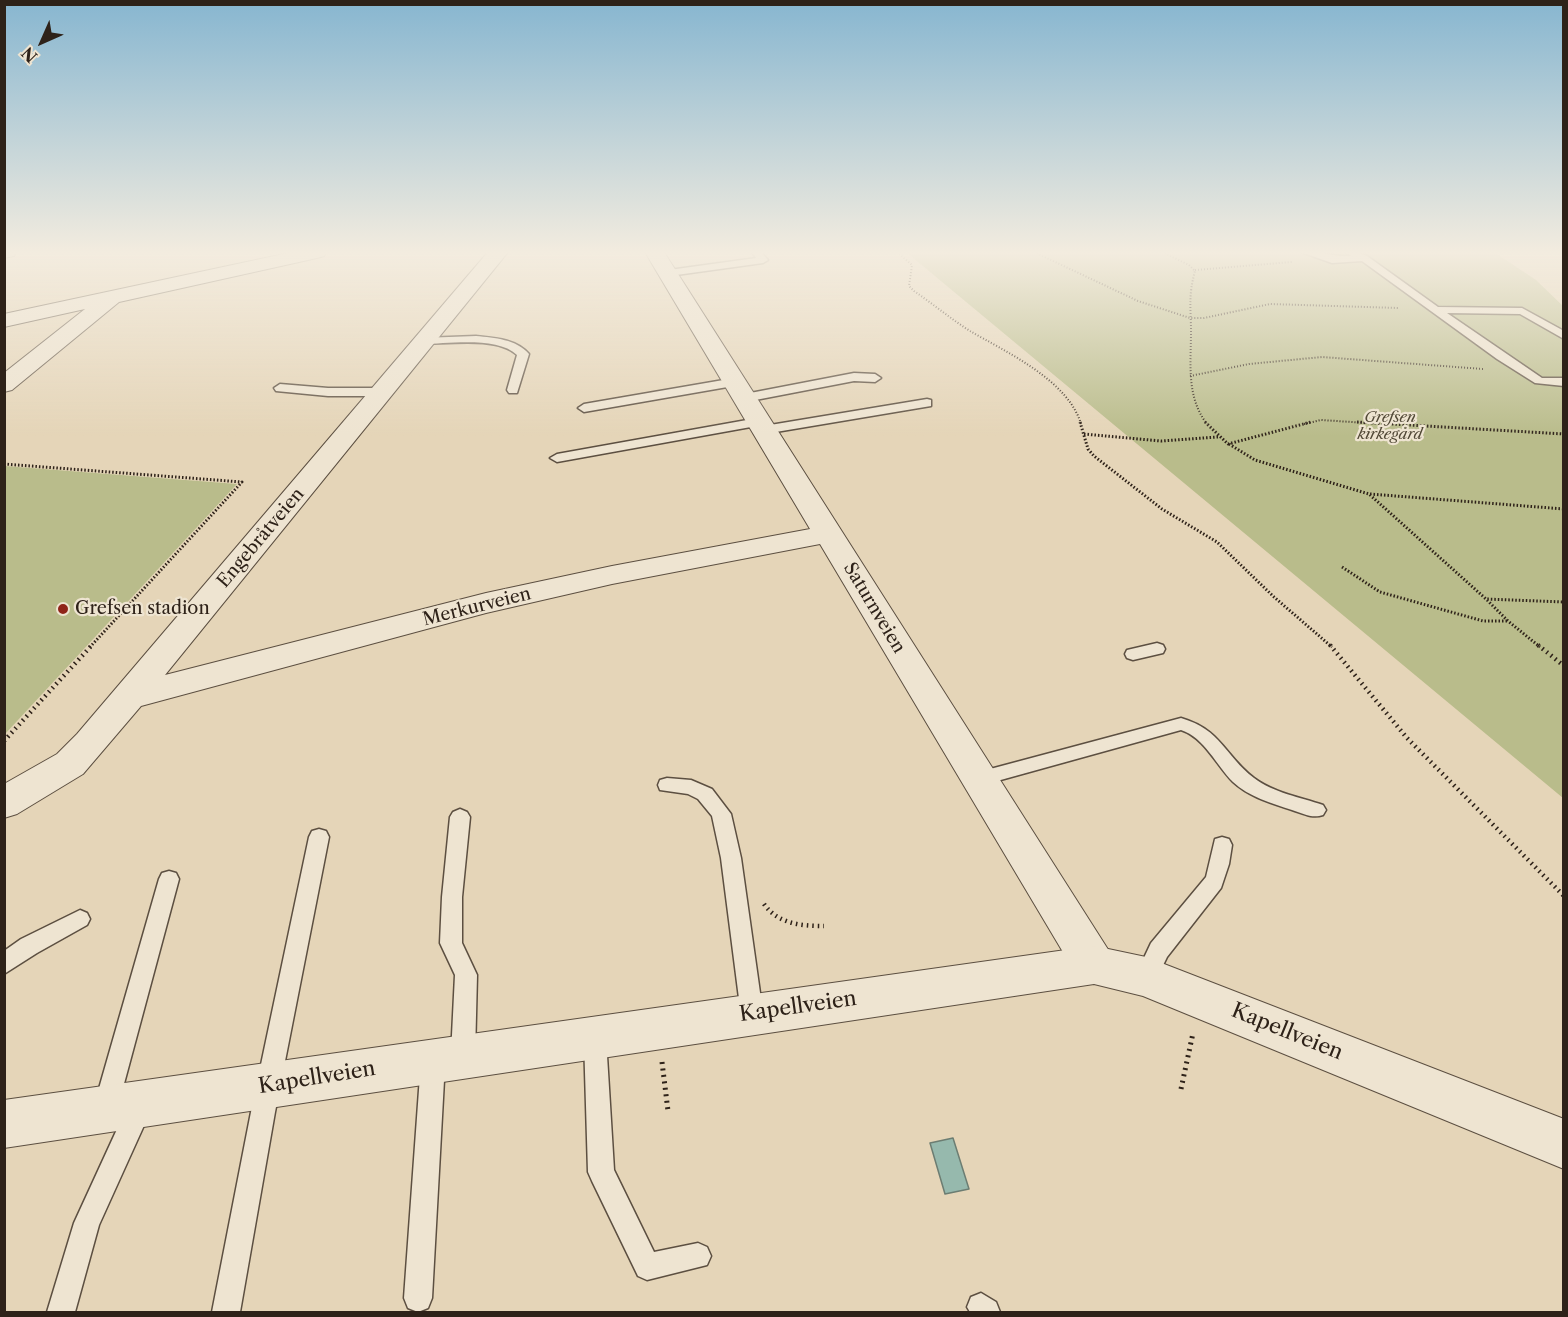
<!DOCTYPE html>
<html>
<head>
<meta charset="utf-8">
<style>
  body { margin:0 }
  #map { position:relative; width:1568px; height:1317px; overflow:hidden; background:#e5d5b8; font-family:"Libre Caslon Text",serif }
  canvas { display:block }
  .frame { position:absolute; inset:0; border:6px solid #2e2219; pointer-events:none }
  .north { position:absolute; left:12px; top:12px; width:60px; height:60px; -webkit-text-stroke:4px #eee4d1; paint-order:stroke; rotate:225deg; font-size:16px; font-weight:700; line-height:24px; text-align:center; color:#2e2219 }
  .north::after { content:''; display:block; margin:auto; width:21px; height:27px; background:#2e2219; clip-path:polygon(50% 0,100% 100%,50% 72%,0 100%) }
</style>
</head>
<body>
<div id="map">
<canvas width="1568" height="1317"></canvas>
<div class="frame"></div>
<div class="north">N</div>
</div>
<script>
const g = document.querySelector('canvas').getContext('2d');
g.lineJoin = 'round';
function paint(path, color) { g.fillStyle = color; g.fill(path, 'evenodd'); }
function trace(path, color, width, dash) { g.strokeStyle = color; g.lineWidth = width; g.lineCap = dash ? 'butt' : 'round'; g.setLineDash(dash || []); g.stroke(path); }
function label(font, color, halo, rows, align = 'center') {
  g.font = font + ' "Libre Caslon Text",serif'; g.lineWidth = 4.5; g.setLineDash([]); g.textBaseline = 'middle'; g.strokeStyle = halo; g.fillStyle = color; for (const [text, x, y, turn = 0] of rows) {
    g.save(); g.translate(x, y); g.rotate((+turn || 0) * Math.PI / 180); g.textAlign = isNaN(turn) ? turn : align; if (halo) g.strokeText(text, 0, 0); g.fillText(text, 0, 0); g.restore();
  }
}
const green = new Path2D(`
  M906,252H1494L1536,280L1563,306V798Z
  M5,466L237,484L5,734L4,466Z`);
const water = new Path2D(`
  M953,1138L969,1189L945,1194L930,1143Z`);
const pathFar3 = new Path2D(`
  M897,252L912,265L909,286L914,291C933,304 951,319 970,331C1006,352 1068,380 1081,424
  M1034,252L1138,301L1190,318H1204L1270,304L1398,308
  M1162,252L1189,265L1195,271C1188,297 1191,307 1191,332C1191,363 1186,397 1207,424
  M1195,270L1292,262
  M1190,376L1249,364L1322,357L1483,369
  M1304,424L1321,420L1383,424`);
const pathFar2 = new Path2D(`
  M1080,422L1088,449L1094,456L1162,509L1217,542L1274,597L1332,647
  M1205,422L1228,444L1311,422
  M1357,422L1564,434
  M1084,434L1161,441L1218,437
  M1229,444L1255,460L1369,494L1486,599L1564,602
  M4,464L242,482L90,647
  M1370,494L1564,509
  M1342,567L1380,592L1483,621H1508
  M1487,600L1508,621L1540,647`);
const pathFar1 = new Path2D(`
  M1330,645L1407,738L1564,896
  M1538,645L1564,666
  M4,741L92,645
  M764,904C778,924 801,926 824,926`);
const path = new Path2D(`
  M662,1062L668,1111
  M1181,1089L1193,1033`);
const service = new Path2D(`
  M752,252H761L768,260L763,263L669,276L664,273L669,270L756,258Z
  M1301,252C1318,250 1332,257 1351,256L1346,252H1357L1367,256L1438,307L1522,308L1564,331V339L1520,314L1447,313L1542,378H1564V386L1535,383L1497,359L1362,261L1332,263Z
  M476,336C495,338 516,339 529,354L517,393H509L507,390L517,355C497,336 448,344 422,344L416,341L422,338Z
  M854,373L875,374L881,378L875,382L854,381L745,402L739,398L745,394Z
  M735,378L741,382L739,385L584,412L578,408L584,404Z
  M280,384L328,388H381L387,392L381,396H328L276,391L274,388Z
  M927,399L931,400V406L764,434L758,430L764,426Z
  M758,418L764,422L762,425L557,462L550,458L557,454Z
  M1157,643L1163,645L1165,649L1163,653L1133,660L1127,658L1125,654L1127,650Z
  M1181,718C1222,730 1224,755 1254,778C1274,793 1300,797 1323,805L1326,810L1323,815C1312,819 1302,813 1292,810C1271,803 1249,797 1233,782C1216,765 1205,738 1181,730L979,786L972,784L970,779L972,774L979,772Z
  M667,778L691,780L712,789L731,814L741,858L763,1014L760,1021L752,1025L744,1021L741,1014L721,858L712,816L698,799L688,794L660,790L658,785L660,780Z
  M460,809L467,812L470,817L462,897V943L477,975L475,1055L471,1063L463,1066L455,1063L451,1055L455,975L440,943L442,897L450,817L453,812Z
  M319,829L326,831L329,837L275,1112L240,1312H212L251,1112L309,837L312,831Z
  M1222,837L1229,839L1232,845L1229,864L1221,888L1167,957L1154,984L1146,987L1138,984L1135,977L1151,943L1206,877L1215,839Z
  M169,871L176,873L179,879L118,1106L115,1114L106,1118L97,1114L94,1106L159,879L162,873Z
  M80,910L87,913L90,919L87,925L37,953L4,974V951L21,939Z
  M595,1028L603,1031L606,1039L614,1170L654,1252L698,1243L707,1247L711,1256L707,1265L647,1280L638,1276L592,1181L588,1172L584,1039L587,1031Z
  M433,1051L441,1054L445,1062L432,1298L428,1308L418,1312L408,1308L404,1298L421,1062L425,1054Z
  M139,1098L148,1101L151,1110L99,1225L75,1312H47L74,1223L130,1101Z
  M981,1293L996,1302L1000,1312H970L967,1307L971,1297Z`);
const minor = new Path2D(`
  M4,252H17L14,256L4,258Z
  M293,252H327L324,256L317,258L119,302L12,390L4,392V373L85,309L4,327V314Z
  M488,252H508L165,675L486,593L612,566L810,529L645,252H664L1109,951L1116,965L1109,979L1094,984L1079,979L820,544L612,584L486,613L141,706L83,774L17,814L4,818V784L57,754L77,734Z`);
const tertiary = new Path2D(`
  M1094,946L1146,957L1564,1119V1169L1143,996L1094,984L4,1148V1100Z`);
const markers = [
  [63,609,6,"#8f2418"]
];
const farParknames = [
  ["Grefsen",1390,418],
  ["kirkegård",1390,435]
];
const streetNames = [
  ["Engebråtveien",261,538,-50],
  ["Merkurveien",477,607,-14],
  ["Saturnveien",874,608,59]
];
const poiNames = [
  ["Grefsen stadion",75,609]
];
const nearStreetnames = [
  ["Kapellveien",798,1007,-8],
  ["Kapellveien",1287,1032,22],
  ["Kapellveien",317,1078,-9]
];
paint(green, '#b9bc8b');
paint(water, '#96b9ad');
trace(water, '#6c7d72', 1.5);
trace(service, '#5c4f41', 3);
trace(minor, '#5c4f41', 2);
trace(tertiary, '#5c4f41', 2);
trace(pathFar3, '#2e2219', 2, [1, 2]);
trace(pathFar2, '#2e2219', 3, [1.5, 2]);
trace(pathFar1, '#2e2219', 4.5, [1.5, 4]);
trace(path, '#2e2219', 5, [2, 4.5]);
paint(service, '#eee4d1');
paint(minor, '#eee4d1');
paint(tertiary, '#eee4d1');
const sky = g.createLinearGradient(0, 0, 0, 436);
sky.addColorStop(0, '#87b6d0');
sky.addColorStop(0.58, '#f3ecdf');
sky.addColorStop(1, '#f3ecdf00');
g.fillStyle = sky;
g.fillRect(0, 0, 1568, 436);
for (const [x, y, r, color] of markers) { const dot = new Path2D(); dot.arc(x, y, r, 0, 2 * Math.PI); g.fillStyle = color; g.fill(dot); trace(dot, '#eee4d1', 2); }
label('italic 15px', '#514836', '#eee4d1', farParknames);
label('18px', '#2e2219', '#eee4d1', streetNames);
label('18px', '#2e2219', '#eee4d1', poiNames, 'left');
label('21px', '#2e2219', '#eee4d1', nearStreetnames);
</script>
</body>
</html>
